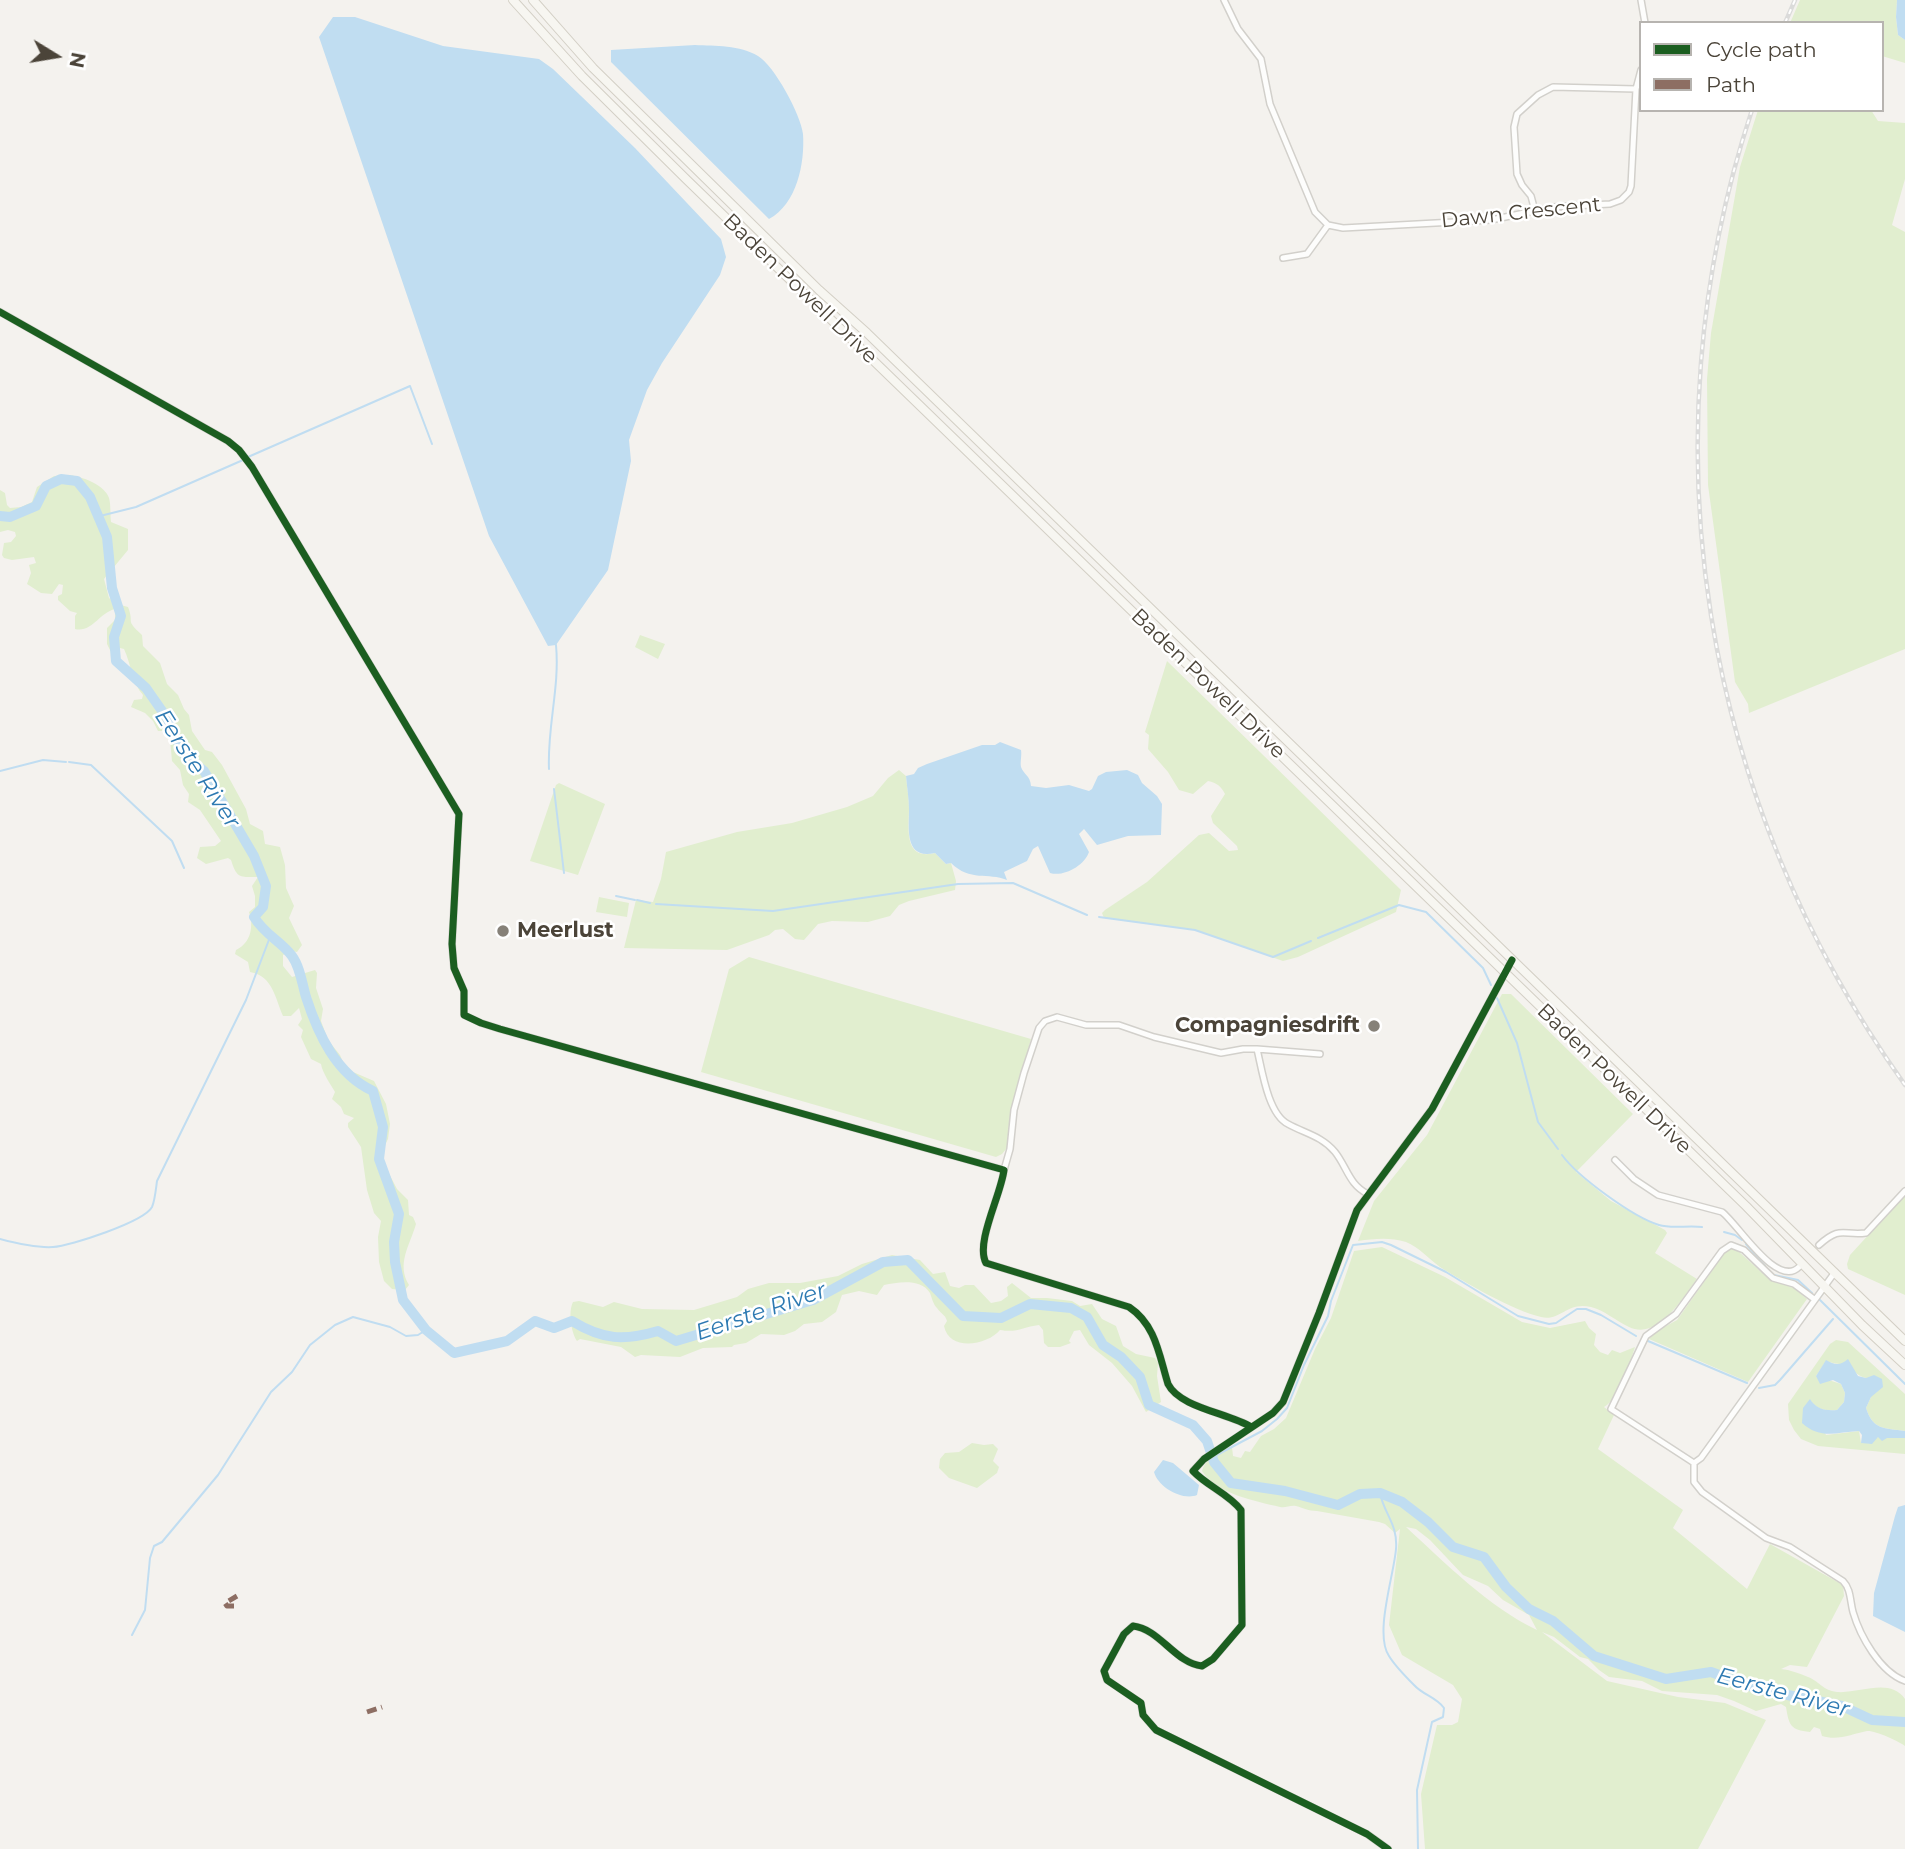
<!DOCTYPE html>
<html>
<head>
<meta charset="utf-8">
<style>
  body { margin:0 }
  #map { position:relative; width:1905px; height:1849px; overflow:hidden; background:#f4f2ee; font-family:Montserrat,sans-serif }
  canvas { display:block }
  .legend { position:absolute; left:1639px; top:21px; width:245px; height:91px; box-sizing:border-box; background:#fff; border:2px solid #b7b4b0; margin:0; padding:9px 12px; list-style:none; font-size:21px; color:#4b4439 }
  .legend li { display:flex; align-items:center; gap:14px; height:35px }
  .legend b { width:35px; border:2px solid #b7b4b0 }
  .north { position:absolute; left:21px; top:21px; width:70px; height:70px; -webkit-text-stroke:5px #fff; paint-order:stroke; rotate:101deg; font-size:19px; font-weight:700; line-height:28px; text-align:center; color:#4b4439 }
  .north::after { content:''; display:block; margin:auto; width:24px; height:32px; background:#4b4439; clip-path:polygon(50% 0,100% 100%,50% 72%,0 100%) }
</style>
</head>
<body>
<div id="map">
<canvas width="1905" height="1849"></canvas>
<ul class="legend">
<li><b style="height:9px;background:#1b5e20"></b>Cycle path</li>
<li><b style="height:9px;background:#8d6e63"></b>Path</li>
</ul>
<div class="north">N</div>
</div>
<script>
const g = document.querySelector('canvas').getContext('2d');
g.lineJoin = 'round';
function paint(path, color) { g.fillStyle = color; g.fill(path, 'evenodd'); }
function trace(path, color, width, dash) { g.strokeStyle = color; g.lineWidth = width; g.lineCap = dash ? 'butt' : 'round'; g.setLineDash(dash || []); g.stroke(path); }
function label(font, color, halo, rows, align = 'center') {
  g.font = font + ' Montserrat,sans-serif'; g.lineWidth = 5; g.setLineDash([]); g.textBaseline = 'middle'; g.strokeStyle = halo; g.fillStyle = color; for (const [text, x, y, turn = 0] of rows) {
    g.save(); g.translate(x, y); g.rotate((+turn || 0) * Math.PI / 180); g.textAlign = isNaN(turn) ? turn : align; if (halo) g.strokeText(text, 0, 0); g.fillText(text, 0, 0); g.restore();
  }
}
const green = new Path2D(`
  M1800,0H1897L1896,17L1898,35L1905,40V63L1882,56V23H1790Z
  M1758,110H1871L1878,121L1905,123V179L1892,225L1905,232V649L1749,713L1748,704L1735,682L1708,485L1707,379L1711,333L1740,167Z
  M69,475C81,476 105,485 109,498C111,505 110,514 111,522L128,529V550L104,579L109,598L117,604L128,607C135,625 124,618 142,635L143,646L160,663L167,684L178,695L184,709L189,715L192,731L205,750L212,752L222,765L246,809L250,824L263,831L265,844L280,847L285,865L286,888L294,906L289,918L302,945L297,952L290,951L283,955V966L292,977L315,970L317,973L316,988L323,1009L321,1021L328,1040L340,1055L346,1069L374,1081L386,1104L390,1124L388,1139L383,1149L384,1164L397,1189L408,1200L409,1215L413,1217L416,1224C410,1245 396,1264 409,1285L405,1290L392,1289L384,1281L379,1262L378,1237L381,1221L374,1213L367,1190L361,1147L348,1127V1123L354,1118L344,1114L341,1107L332,1099L335,1092C331,1085 322,1072 321,1064L311,1059L301,1037L303,1030L298,1025L302,1019L299,1008L291,1016H283C275,998 273,976 250,972L248,962L235,954L236,950C251,943 254,926 249,912L255,907V896L252,886L258,877C240,877 237,879 231,860L228,858L206,864L197,858L200,847L215,846L221,841L200,810L188,802L189,794L183,785L180,770L172,761L169,727L166,725L162,731H158L153,721L145,713L131,707L134,700L142,699L143,695C132,683 131,664 124,649L120,648L116,654H112L107,644V628L115,620V609C99,613 92,633 75,629V616L77,613L70,611L58,600V596L62,594L63,585L59,584L52,594L41,593L27,584L31,573L29,565L36,563L34,557L12,560L4,558L2,555L4,543L11,542L16,536L15,532L8,530L0,532V490L5,493L7,505L10,508L21,507L32,502L37,487L54,476Z
  M640,635L665,644L658,659L635,647Z
  M1167,661L1401,890L1396,912L1298,957L1283,961L1195,930L1104,918L1102,913L1105,910L1147,882L1199,835L1209,833L1229,851L1238,850L1237,846L1213,823L1211,816L1225,794C1221,786 1217,783 1208,781L1193,794L1179,790L1168,772L1148,749L1149,735L1145,732Z
  M899,770L906,776C907,787 909,798 909,809C909,827 903,861 935,853L946,864L951,863L956,881L955,890L909,901L899,905L890,916L868,922L832,921L818,924L804,940L795,939L783,929L775,930L769,935L727,950L624,948L636,900L653,902L661,879L666,852L737,832L792,823L847,807L873,796L888,778Z
  M559,783L605,804L578,875L530,861L556,785Z
  M599,897L629,903L627,917L596,912Z
  M749,957L1031,1039L1010,1118L1007,1148L1002,1154L996,1157L701,1072L729,969Z
  M1502,994H1511L1633,1114L1576,1172L1611,1201L1665,1230L1667,1233L1655,1253L1697,1279C1683,1298 1657,1341 1629,1327C1616,1321 1604,1310 1591,1307C1567,1301 1560,1322 1541,1317C1514,1311 1464,1282 1440,1267C1429,1259 1419,1247 1406,1242C1389,1237 1374,1239 1358,1241L1374,1201L1427,1135Z
  M1905,1195V1295L1848,1269L1847,1264L1850,1255Z
  M1382,1247L1445,1277L1522,1322L1550,1328L1585,1321L1589,1328L1596,1334L1594,1345L1600,1352L1608,1355L1612,1350L1620,1353L1635,1347C1629,1366 1621,1397 1604,1407L1614,1415L1598,1449L1683,1510L1673,1528L1747,1589L1770,1544L1843,1585L1844,1596L1807,1667L1790,1665L1781,1669C1790,1670 1799,1673 1808,1677C1819,1681 1822,1690 1837,1692C1859,1694 1890,1677 1905,1699V1746C1899,1741 1874,1730 1867,1731C1852,1734 1838,1741 1822,1736L1820,1729L1814,1727L1810,1732C1790,1730 1789,1725 1786,1707L1781,1704L1756,1711L1734,1701L1717,1695L1662,1691L1642,1681L1609,1677L1599,1670L1588,1659L1580,1657L1554,1637L1542,1632L1607,1681L1678,1697L1725,1703L1766,1720L1698,1849H1425L1421,1794L1437,1725H1452L1458,1722L1462,1699L1453,1685L1402,1655L1389,1625L1400,1529L1395,1533L1385,1524L1379,1522L1317,1511C1308,1511 1304,1508 1296,1506C1290,1505 1286,1508 1280,1507C1255,1501 1217,1494 1202,1471C1205,1460 1220,1447 1232,1447L1233,1456L1241,1458L1245,1451L1250,1452L1261,1436L1274,1429L1286,1418L1315,1349L1331,1318L1354,1251ZM1406,1527L1416,1529L1430,1540L1463,1575L1488,1586L1503,1600L1529,1615L1537,1630C1490,1608 1444,1562 1406,1527Z
  M1731,1248L1737,1250L1769,1279L1794,1288L1807,1299L1748,1382L1649,1339L1657,1331L1677,1320L1726,1251Z
  M892,1255L920,1260L933,1274L945,1272L950,1286L959,1288L965,1285H974L991,1303L1001,1301L1008,1296L1007,1287L1012,1283L1031,1298H1047L1072,1301L1080,1306L1092,1304L1102,1319L1116,1326L1123,1346L1136,1354L1155,1358L1158,1363L1157,1376L1161,1402L1146,1412L1132,1386L1112,1363L1089,1345L1080,1330L1074,1331L1069,1341L1071,1343L1060,1347H1048L1044,1343L1043,1330L1039,1325C1023,1327 1017,1333 1000,1330C988,1345 949,1352 944,1326L947,1321C945,1314 941,1314 937,1308C933,1304 932,1298 930,1293C921,1278 898,1282 884,1285L877,1295L859,1291L842,1295L836,1312L822,1322L804,1324L795,1331L784,1335L761,1334L746,1343L734,1345L732,1347L703,1348L680,1357L641,1355L635,1357L621,1347L580,1339L577,1341C571,1332 568,1312 573,1302L579,1301L603,1307L614,1302L642,1309L694,1310L737,1297L748,1289L769,1283H800L838,1276L862,1264Z
  M1836,1340L1848,1342L1905,1394V1431C1884,1428 1873,1430 1866,1408L1871,1397L1866,1378C1856,1376 1853,1368 1844,1365C1838,1363 1833,1364 1826,1361L1816,1376L1841,1384L1845,1393L1844,1402L1837,1410C1825,1411 1817,1410 1810,1400L1826,1435L1859,1431L1861,1443L1878,1437L1905,1438V1454L1818,1446L1801,1439L1794,1430L1789,1420L1788,1404L1830,1344Z
  M972,1443L984,1445L993,1444L998,1449L993,1461L999,1467L997,1473L977,1488L949,1478L939,1468L940,1459L945,1453L959,1452Z`);
const water = new Path2D(`
  M1897,0H1905V40L1898,35L1896,17Z
  M333,17H355L443,46L539,59L553,69L635,148L721,239L726,257L720,275L662,363L647,390L629,440L631,461L608,570L556,645L548,646L489,536L319,37Z
  M695,45C715,46 740,45 758,56C774,65 801,115 803,134C805,163 797,204 769,219L611,62V50Z
  M1000,742L1021,750C1022,755 1020,762 1021,767C1024,775 1030,775 1031,786L1046,788L1069,785L1089,791L1092,789L1098,776L1106,772L1127,770L1138,775L1142,783L1157,796L1162,804L1161,835L1128,836L1097,845L1084,829L1079,834L1089,852C1084,866 1064,877 1050,873L1038,846L1033,849L1027,861L1004,872L1007,880C988,872 970,882 951,863L946,864L935,853C904,860 909,828 909,810C909,799 907,787 906,776L914,774L918,768L927,764L982,745H995Z
  M1848,1359L1858,1376L1866,1378L1874,1375L1882,1379L1883,1387L1871,1397L1866,1408C1873,1430 1884,1428 1905,1431V1438H1887L1882,1441L1878,1437L1872,1444L1861,1443L1862,1435L1859,1431C1836,1432 1821,1440 1802,1423L1803,1408L1810,1399C1816,1409 1825,1411 1837,1410L1844,1402L1845,1393L1841,1384L1833,1380L1820,1384L1816,1376L1826,1360C1835,1365 1840,1366 1848,1359Z
  M1163,1460L1173,1463L1199,1485L1197,1495C1182,1501 1158,1487 1154,1472Z
  M1905,1505V1632L1873,1616L1874,1593L1895,1516L1898,1507Z`);
const stream = new Path2D(`
  M248,457L410,386L432,444
  M100,516L136,507L243,460
  M69,762L91,765L172,841L184,868
  M549,769C547,727 560,687 556,645
  M0,771L43,760L66,762
  M554,789L564,873
  M616,896L635,900
  M637,900L650,903
  M656,904L773,911L958,884L1013,883L1087,915
  M1099,917L1195,930L1273,957L1311,941
  M1318,938L1399,905L1426,912L1483,968L1491,985
  M1497,998L1517,1043L1538,1122L1558,1149
  M1562,1155C1578,1177 1633,1217 1659,1225C1672,1229 1688,1225 1702,1227
  M1724,1232L1735,1235L1742,1240
  M0,1239C15,1243 37,1248 53,1247C70,1246 144,1222 152,1207C155,1200 156,1188 157,1181L246,1000L270,937
  M1746,1244L1765,1266
  M1774,1275L1798,1280L1812,1293
  M1820,1300L1905,1384
  M1648,1341L1747,1383
  M1759,1388L1775,1385L1780,1380L1833,1319
  M1213,1457L1262,1431L1277,1419L1287,1408L1304,1365L1328,1316L1331,1301L1353,1245L1382,1242L1391,1245L1446,1272L1518,1316L1549,1324L1556,1323L1577,1309H1586L1601,1315L1636,1336
  M1380,1493C1384,1514 1398,1524 1396,1549C1394,1575 1374,1634 1389,1656C1395,1666 1406,1677 1414,1685C1423,1695 1436,1697 1444,1708L1443,1717L1432,1722L1417,1790L1418,1849
  M132,1635L145,1610L150,1558L154,1546L162,1542L218,1475L271,1392L292,1372L310,1345L335,1325L353,1317L390,1327L406,1336L418,1335L426,1330`);
const river = new Path2D(`
  M0,516L10,517L36,506L46,486L61,479L77,481L90,497L107,537L112,588L121,616L114,637L116,661L146,688L167,718L183,753L204,771L254,856L266,886L263,907L254,917C265,935 281,941 292,956C300,967 302,983 306,997C318,1034 336,1074 373,1091L383,1127L379,1159L399,1214L394,1242L395,1262L403,1300L426,1330L454,1353L507,1341L535,1321L554,1328L572,1321C603,1340 624,1341 658,1331L676,1341L813,1300L883,1262L908,1260L963,1316L1001,1318L1030,1304L1071,1308L1087,1317L1103,1345L1121,1357L1140,1377L1149,1405L1193,1425L1207,1441L1214,1462L1231,1483L1285,1491L1338,1505L1360,1494L1380,1493L1402,1502L1428,1522L1453,1547L1484,1557L1506,1587L1529,1609L1553,1621L1594,1656L1666,1679L1711,1672L1758,1689L1842,1706L1872,1720L1905,1722`);
const minor = new Path2D(`
  M1224,0L1238,29L1261,59L1270,104L1315,212L1328,225
  M1641,0L1645,23
  M1535,211L1531,196L1522,185L1517,174L1514,127L1517,114L1538,95L1553,87L1636,89
  M1328,225L1343,228L1491,220L1553,207L1610,204L1621,200L1629,192L1631,186L1636,89L1641,70
  M1283,258L1307,254L1328,225
  M0,312L228,441L239,450L252,467L459,814L452,944L454,968L464,991V1015L481,1023L500,1029L1004,1170C1001,1195 975,1243 986,1263L1129,1307C1156,1325 1159,1355 1168,1384C1180,1408 1229,1413 1251,1427
  M1320,1054L1257,1049C1262,1070 1268,1114 1288,1124C1304,1133 1322,1136 1335,1152C1347,1167 1349,1185 1368,1194
  M1615,1160L1634,1179L1658,1195L1722,1212C1738,1224 1777,1289 1799,1267
  M1004,1170L1010,1149L1014,1110L1024,1073L1039,1028L1045,1021L1057,1017L1086,1025H1119L1154,1037L1221,1053L1243,1049H1257
  M1819,1245C1841,1225 1843,1236 1866,1233L1905,1191
  M1835,1272L1701,1458L1694,1463V1482L1702,1492L1766,1538L1790,1547L1843,1581C1851,1589 1850,1601 1853,1612C1860,1636 1880,1672 1905,1681
  M1694,1463L1611,1409L1646,1336L1676,1314L1722,1251L1731,1245L1744,1250L1773,1278L1794,1284L1814,1299
  M1388,1849L1367,1834L1156,1730L1143,1715L1141,1703L1107,1680L1104,1671L1124,1634L1133,1626C1160,1629 1175,1663 1202,1666L1213,1659L1242,1625L1241,1510C1229,1494 1207,1486 1193,1471L1204,1459L1273,1413L1283,1402L1319,1313L1357,1210L1432,1109L1512,960`);
const secondary = new Path2D(`
  M513,0L582,76L687,180L1746,1206L1862,1325L1905,1365
  M533,0L593,68L819,290L867,333L1905,1341`);
const rail = new Path2D(`
  M1785,23L1795,0
  M1752,110C1642,443 1702,801 1905,1085`);
const quiet = new Path2D(`
  M234,1606H227L225,1603L237,1596
  M367,1712L382,1707`);
const cycleway = new Path2D(`
  M0,312L228,441L239,450L252,467L459,814L452,944L454,968L464,991V1015L481,1023L500,1029L1004,1170C1001,1195 975,1243 986,1263L1129,1307C1156,1325 1159,1355 1168,1384C1180,1408 1229,1413 1251,1427
  M1388,1849L1367,1834L1156,1730L1143,1715L1141,1703L1107,1680L1104,1671L1124,1634L1133,1626C1160,1629 1175,1663 1202,1666L1213,1659L1242,1625L1241,1510C1229,1494 1207,1486 1193,1471L1204,1459L1273,1413L1283,1402L1319,1313L1357,1210L1432,1109L1512,960`);
const markers = [
  [503,931,7,"#868178"],
  [1374,1026,7,"#868178"]
];
const streetNames = [
  ["Dawn Crescent",1521,213,-6],
  ["Baden Powell Drive",800,289,44],
  ["Baden Powell Drive",1208,684,44],
  ["Baden Powell Drive",1614,1079,44]
];
const poiNames = [
  ["Meerlust",517,931],
  ["Compagniesdrift",1360,1026,"right"]
];
const waterNames = [
  ["Eerste River",197,769,57],
  ["Eerste River",761,1312,-19],
  ["Eerste River",1783,1693,15]
];
paint(green, '#e1eecf');
paint(water, '#c0ddf1');
trace(stream, '#c0ddf1', 2);
trace(river, '#c0ddf1', 10);
trace(minor, '#d2d0cb', 8);
trace(secondary, '#d3cfc5', 10);
trace(minor, '#fdfdfc', 5);
trace(secondary, '#f7f6f1', 8);
trace(rail, '#dbdbda', 4.5);
trace(rail, '#fff', 2, [5]);
trace(quiet, '#8d6e63', 5, [10, 5]);
trace(cycleway, '#1b5e20', 7);
for (const [x, y, r, color] of markers) { const dot = new Path2D(); dot.arc(x, y, r, 0, 2 * Math.PI); g.fillStyle = color; g.fill(dot); trace(dot, '#fff', 2.5); }
label('21px', '#4b4439', '#fff', streetNames);
label('bold 21px', '#4b4439', '#fff', poiNames, 'left');
label('italic 23px', '#2e7ab2', '#fff', waterNames);
</script>
</body>
</html>
